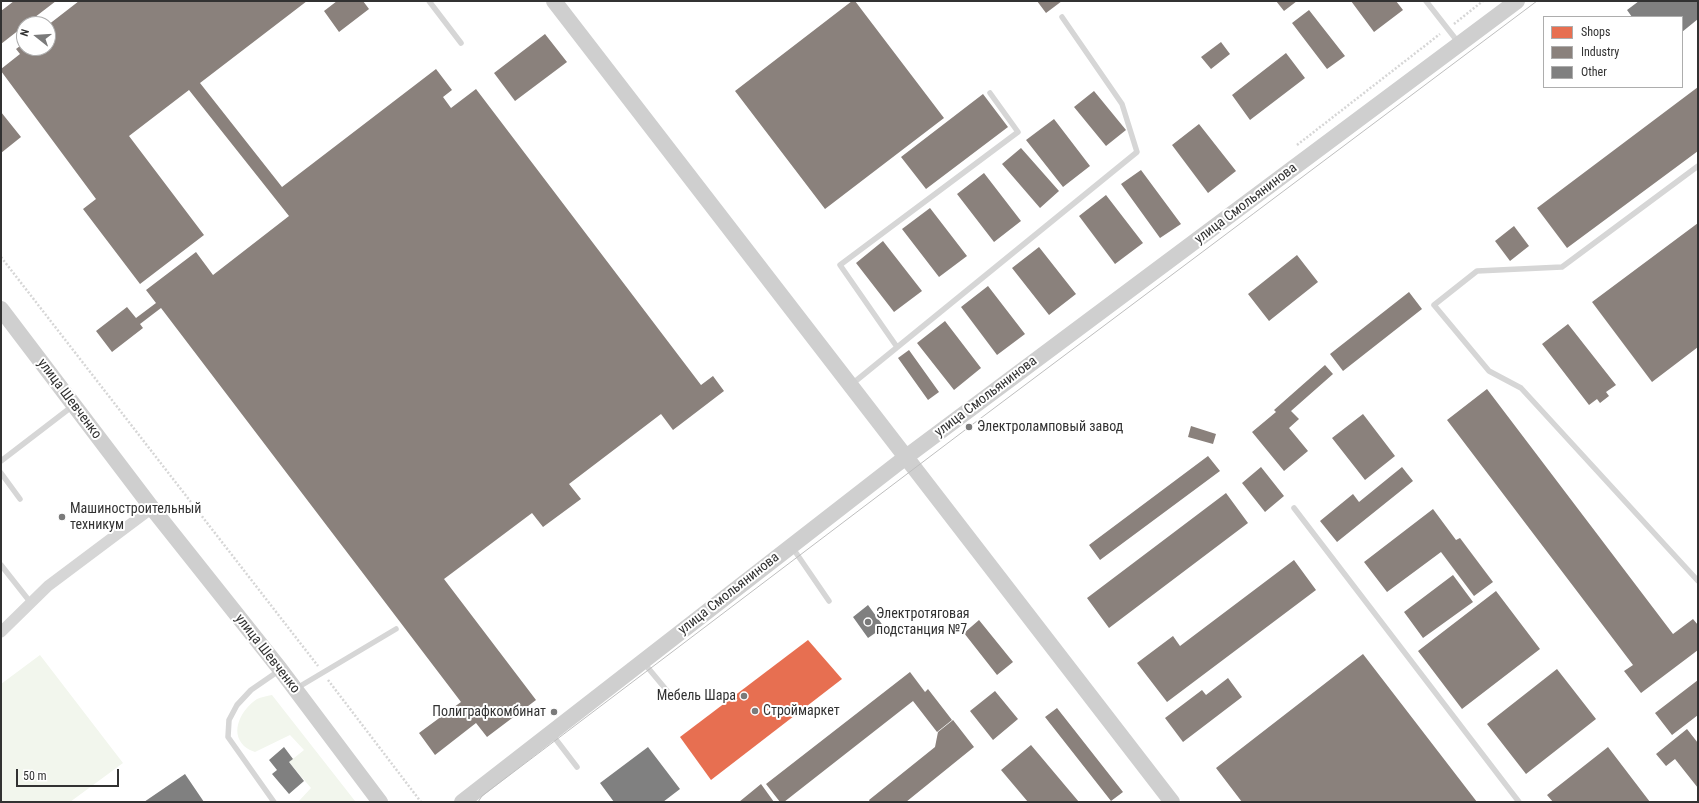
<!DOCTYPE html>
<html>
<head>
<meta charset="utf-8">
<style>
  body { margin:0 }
  #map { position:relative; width:1699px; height:803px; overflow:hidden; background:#fff; font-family:"Roboto Condensed",sans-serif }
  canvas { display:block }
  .frame { position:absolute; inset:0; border:2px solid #323232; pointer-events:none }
  .legend { position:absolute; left:1543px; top:16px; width:140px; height:72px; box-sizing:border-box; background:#fff; border:1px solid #adadad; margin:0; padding:5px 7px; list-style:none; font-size:12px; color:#323232 }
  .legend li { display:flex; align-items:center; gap:8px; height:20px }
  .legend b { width:20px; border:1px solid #adadad }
  .north { position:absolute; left:16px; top:16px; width:40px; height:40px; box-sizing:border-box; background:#fff; border:1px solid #adadad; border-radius:50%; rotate:287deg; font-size:11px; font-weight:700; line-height:16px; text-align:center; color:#323232 }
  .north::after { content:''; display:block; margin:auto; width:14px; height:18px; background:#7a7a7a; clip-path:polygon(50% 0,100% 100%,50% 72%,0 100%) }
  .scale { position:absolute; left:16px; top:769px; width:103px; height:18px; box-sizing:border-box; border:2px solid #323232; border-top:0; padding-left:5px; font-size:12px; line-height:14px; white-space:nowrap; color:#323232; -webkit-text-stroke:3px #fff; paint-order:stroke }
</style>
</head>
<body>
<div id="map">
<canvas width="1699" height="803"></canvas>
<div class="frame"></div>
<ul class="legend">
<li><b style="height:11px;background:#e76f51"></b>Shops</li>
<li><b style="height:11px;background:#8a817c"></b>Industry</li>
<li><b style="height:11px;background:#808080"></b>Other</li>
</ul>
<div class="north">N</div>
<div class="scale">50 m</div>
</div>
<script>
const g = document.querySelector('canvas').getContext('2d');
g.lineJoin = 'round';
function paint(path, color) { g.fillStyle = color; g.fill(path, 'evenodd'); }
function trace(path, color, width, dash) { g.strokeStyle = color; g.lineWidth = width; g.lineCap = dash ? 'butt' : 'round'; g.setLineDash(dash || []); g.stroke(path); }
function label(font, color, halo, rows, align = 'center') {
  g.font = font + ' "Roboto Condensed",sans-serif'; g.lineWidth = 4; g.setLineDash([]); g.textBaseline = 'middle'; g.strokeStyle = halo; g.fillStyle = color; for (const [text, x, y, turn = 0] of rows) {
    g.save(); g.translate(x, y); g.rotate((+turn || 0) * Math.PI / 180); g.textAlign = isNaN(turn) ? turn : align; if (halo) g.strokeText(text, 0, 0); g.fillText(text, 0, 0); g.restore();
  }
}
const green = new Path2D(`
  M40,655L123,763L70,802H1V684Z
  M272,695L355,801L354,802H298L311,788L289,762L304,750L290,735L255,752C252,751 247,749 244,746C229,731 242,709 257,699C261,697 267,696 272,695Z`);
const shops = new Path2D(`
  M808,640L842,679L711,780L680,737Z`);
const industry = new Path2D(`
  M14,1H56L26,24H24V26L1,44V11Z
  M79,1H307L200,83L282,187L436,69L452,90L443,97L451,108L476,89L701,385L713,376L724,391L673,430L661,414L569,484L581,499L543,527L532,513L444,579L536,700L487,737L476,723L435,755L419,733L461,702L161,308L140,324L143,328L112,352L96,331L127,307L136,318L156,303L146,290L196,252L213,275L289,216L189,90L129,136L204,235L140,284L83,209L96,199L1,71V69L20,54L16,49L24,43V48H48V25Z
  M337,1H363L369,9L339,32L324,11Z
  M852,1H855L944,118L825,209L735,91Z
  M1037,1H1062L1046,13Z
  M1276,1H1297L1284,11Z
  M1351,1H1396L1403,10L1374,32Z
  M1309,10L1345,56L1327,69L1292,23Z
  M545,34L567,62L515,101L494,73Z
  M1221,42L1230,54L1211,69L1201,57Z
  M1286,53L1305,78L1250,120L1232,95Z
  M1698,87V151L1567,248L1537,208Z
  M1094,91L1126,130L1106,146L1074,107Z
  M983,94L1008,127L926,189L901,157Z
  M1,112L21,137L1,153Z
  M1054,119L1090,166L1063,187L1026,140Z
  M1199,124L1236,171L1208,193L1172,145Z
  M1021,148L1059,191L1040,208L1002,164Z
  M1141,170L1181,224L1160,238L1121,184Z
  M984,173L1021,221L994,242L957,194Z
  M1106,195L1143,243L1115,264L1079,216Z
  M930,208L967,256L939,277L902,229Z
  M1698,223V347L1652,382L1592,302Z
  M1514,226L1529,246L1510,261L1495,241Z
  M883,241L922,291L894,312L856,263Z
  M1039,247L1076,294L1049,315L1012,268Z
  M1297,255L1318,282L1269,321L1248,294Z
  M988,286L1025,334L997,355L961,307Z
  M1409,292L1422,309L1343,371L1330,354Z
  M945,321L981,368L954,390L917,343Z
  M1568,324L1616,385L1606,392L1609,396L1600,403L1597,399L1589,405L1542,344Z
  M909,350L939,392L928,400L898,358Z
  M1325,365L1333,374L1291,411L1299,419L1289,428L1308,451L1284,471L1252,432L1276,412L1274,410Z
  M1487,389L1673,634L1693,619L1698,625V650L1641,693L1624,671L1633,665L1447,420Z
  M1363,414L1395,456L1365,480L1332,438Z
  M1191,426L1216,434L1213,444L1188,437Z
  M1208,456L1220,471L1100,560L1089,545Z
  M1261,467L1284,496L1265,512L1242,483Z
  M1402,467L1413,481L1337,542L1320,521L1353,494L1359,502Z
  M1226,493L1248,523L1109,628L1087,598Z
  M1433,509L1456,540L1460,538L1493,582L1474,596L1441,552L1387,592L1364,562Z
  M1294,560L1316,590L1167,702L1137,663L1173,636L1180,646Z
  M1453,575L1473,602L1423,638L1404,612Z
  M1496,591L1540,649L1462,709L1418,651Z
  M979,620L1013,662L997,675L964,633Z
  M1363,654L1477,802H1242L1216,768Z
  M1557,669L1596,719L1526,774L1487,724Z
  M910,672L925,692L928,689L952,720L937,732L913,701L784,802H780L766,784Z
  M1228,678L1242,697L1183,742L1165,718L1202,690L1206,695Z
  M1698,680V715L1672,735L1655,713Z
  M995,691L1018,719L993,740L970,711Z
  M1057,708L1123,792L1111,801L1045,717Z
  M953,720L974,747L906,802H870L869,800L935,747L938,732Z
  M1687,729L1698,743V788L1675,759L1666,766L1656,754Z
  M1031,745L1079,802H1028L1001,770Z
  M1608,747L1650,802H1553L1547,795Z
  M761,784L774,802H739Z`);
const building = new Path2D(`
  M1639,1H1698V19L1682,32V17H1632L1627,10Z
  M868,605L884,627L868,638L853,617Z
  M284,747L293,759L289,762L304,781L289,794L272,774L277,770L269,760Z
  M648,747L680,789L663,802H614L600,783Z
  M185,774L204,802H144Z`);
const path = new Path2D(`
  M1454,24L1483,1
  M1297,145L1440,34
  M1,257L318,666
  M328,680L421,802`);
const lane = new Path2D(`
  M429,1L461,43
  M1426,1L1458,42
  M1698,166L1562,267L1477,271L1434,305L1489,371L1521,388L1698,581
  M897,347L840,265L1018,132L990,93
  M852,384L1137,152L1122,104L1062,17
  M1,461L74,405
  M1,473L20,499
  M1294,508L1519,802
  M792,547L829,601
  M1,565L31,603
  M644,663L673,698
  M297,688L396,629
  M551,733L577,767
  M274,802L228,737L229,720L237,705L251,690L280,670`);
const street = new Path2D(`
  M1,632L48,586L152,508`);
const secondary = new Path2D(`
  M554,1L1172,802
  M1,309L152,508L280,669L380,802
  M462,802L906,457L1517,1`);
const tram = new Path2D(`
  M478,802L482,796L969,427L1537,1`);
const markers = [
  [969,427,4,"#7a7a7a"],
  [62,517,4,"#7a7a7a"],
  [868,622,4,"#7a7a7a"],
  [744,696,4,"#7a7a7a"],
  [755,711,4,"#7a7a7a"],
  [554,712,4,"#7a7a7a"]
];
const streetNames = [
  ["улица Смольянинова",1246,204,-37],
  ["улица Смольянинова",986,397,-37],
  ["улица Шевченко",69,399,53],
  ["улица Смольянинова",729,594,-38],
  ["улица Шевченко",267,654,52]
];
const poiNames = [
  ["Электроламповый завод",977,427],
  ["Машиностроительный",70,509],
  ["техникум",70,525],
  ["Электротяговая",876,614],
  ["подстанция №7",876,630],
  ["Мебель Шара",736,696,"right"],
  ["Строймаркет",763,711],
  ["Полиграфкомбинат",546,712,"right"]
];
paint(green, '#f2f6ed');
paint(shops, '#e76f51');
paint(industry, '#8a817c');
paint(building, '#808080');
trace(path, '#d6d6d6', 2.5, [2, 2]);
trace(lane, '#d6d6d6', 5.5);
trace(street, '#d6d6d6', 11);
trace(secondary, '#cfcfcf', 16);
trace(tram, '#bebebe', 1);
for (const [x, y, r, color] of markers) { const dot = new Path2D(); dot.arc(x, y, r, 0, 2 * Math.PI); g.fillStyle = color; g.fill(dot); trace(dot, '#fff', 1.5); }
label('14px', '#323232', '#fff', streetNames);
label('14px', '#323232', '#fff', poiNames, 'left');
</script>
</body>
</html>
